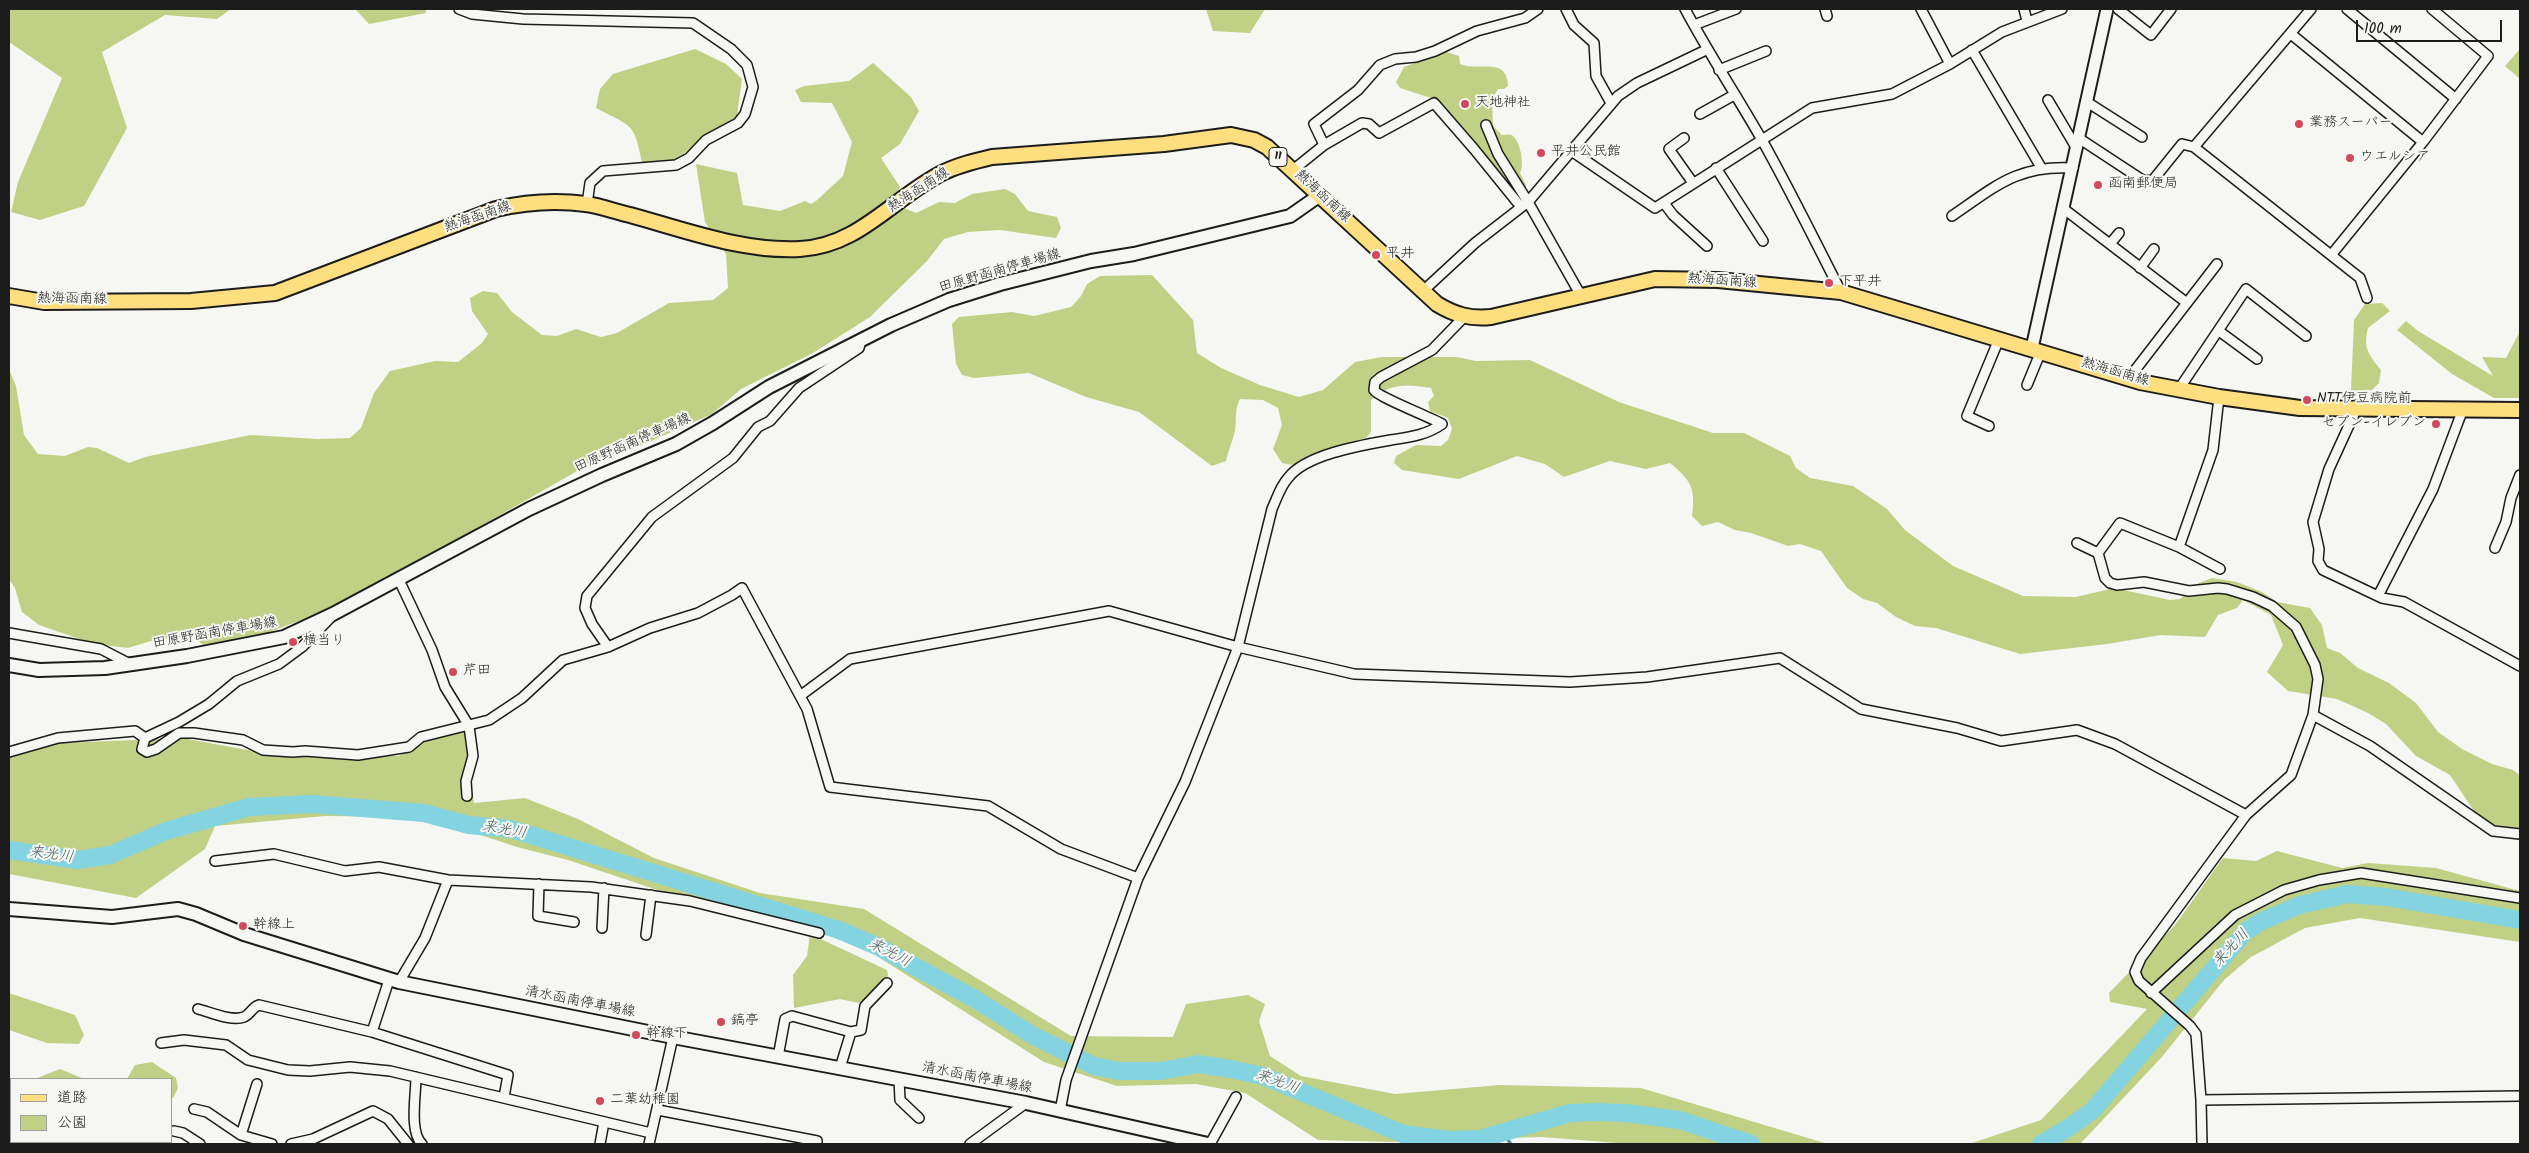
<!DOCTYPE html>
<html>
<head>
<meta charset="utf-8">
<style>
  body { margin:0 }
  #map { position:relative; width:2529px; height:1153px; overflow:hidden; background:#f6f6f2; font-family:Kalam,"Klee One",sans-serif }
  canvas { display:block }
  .frame { position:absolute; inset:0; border:10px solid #1c1c1c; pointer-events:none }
  .legend { position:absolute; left:10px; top:1078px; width:162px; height:65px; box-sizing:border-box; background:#f6f6f2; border:1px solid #9f9f9c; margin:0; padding:6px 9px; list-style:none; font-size:15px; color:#1c1c1c }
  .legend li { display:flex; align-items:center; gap:10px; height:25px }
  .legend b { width:25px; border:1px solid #9f9f9c }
  .scale { position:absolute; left:2356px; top:20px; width:146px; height:22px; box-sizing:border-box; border:2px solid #1c1c1c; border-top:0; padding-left:6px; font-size:15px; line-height:18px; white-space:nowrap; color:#1c1c1c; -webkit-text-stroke:4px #f6f6f2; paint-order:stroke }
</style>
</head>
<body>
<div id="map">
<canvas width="2529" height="1153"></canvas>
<div class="frame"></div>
<ul class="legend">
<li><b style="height:6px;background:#fddf80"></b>道路</li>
<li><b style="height:14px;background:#c0d185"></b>公園</li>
</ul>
<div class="scale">100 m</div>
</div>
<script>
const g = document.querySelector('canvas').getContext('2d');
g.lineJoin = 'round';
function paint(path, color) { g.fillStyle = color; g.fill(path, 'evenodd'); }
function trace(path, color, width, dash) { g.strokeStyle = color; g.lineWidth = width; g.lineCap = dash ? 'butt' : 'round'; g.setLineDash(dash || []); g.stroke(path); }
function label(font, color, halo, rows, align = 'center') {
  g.font = font + ' Kalam,"Klee One",sans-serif'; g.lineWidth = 4; g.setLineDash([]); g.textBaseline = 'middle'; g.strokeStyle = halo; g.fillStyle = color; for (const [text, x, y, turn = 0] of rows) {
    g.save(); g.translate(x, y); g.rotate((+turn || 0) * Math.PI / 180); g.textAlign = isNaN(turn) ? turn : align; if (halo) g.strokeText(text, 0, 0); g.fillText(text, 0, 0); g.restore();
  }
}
const green = new Path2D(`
  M9,9H231L217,19L165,15L102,52L127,128L84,206L40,220L11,212L18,182L62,78L9,42Z
  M355,9H426V13L369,24Z
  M1206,9H1265L1250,33L1213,31Z
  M695,49L726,64L742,79L737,116L670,163L642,162C634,122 632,127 596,108L600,89L613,74Z
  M2520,49V79L2505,66Z
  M1441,50L1459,56L1460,64C1480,72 1507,56 1508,86L1504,89H1498L1492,99L1493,126L1502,135C1506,135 1511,133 1514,137C1520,143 1525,165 1520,173L1526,185L1525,190L1515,194L1472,138L1465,136L1434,99L1400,88L1396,82L1404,67L1430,57Z
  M873,63L911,97L919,111L900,144L881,158L900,187L897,196L874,223L904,208L916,213L939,202L955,203L972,194L1005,189L1015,194L1028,211L1057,217L1061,228L1056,238L1000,230L968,232L944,239L927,261L870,317L813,353L741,389L712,414L640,446L600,458L381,583L304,619L251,639L203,645L192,636L154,640L128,648L94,644L39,625L22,612L15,588L9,579V369L16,386L24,435L38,454L65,456L88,447L97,448L129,463L145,457L250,435L318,439L350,438L361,428L374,393L390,371L435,361L458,362L482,343L488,334L472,311L470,298L483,291L497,293L512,312L542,335L557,336L576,329L601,337L617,333L669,303L713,300L728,288L726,254L705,222L696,164L737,173L743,205L780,211L805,201L811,204L816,201L843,176L852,142L832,103L801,102L795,90L804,86L849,81Z
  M1152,275L1193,320L1197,353L1221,368L1260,385L1299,397L1323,390L1355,362L1382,357H1457L1476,361L1530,360L1619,402L1713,433H1744L1790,456L1796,468L1810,478L1853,486L1887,509L1905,530L1953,566L2023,596L2076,597L2114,588L2170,600L2180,599L2199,583L2212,578L2237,582L2262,592L2277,602L2310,608L2322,625L2327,648L2340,653L2358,668L2389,683L2416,703L2438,732L2462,749L2492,764L2513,770L2520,775V830L2489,824L2476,814L2450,775L2416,756L2386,724L2368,713L2337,699L2288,691L2267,672L2283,645L2271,615L2243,600L2237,608L2218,615L2205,637L2161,635L2107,644L2020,654L1936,628L1915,626L1896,617L1877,603L1863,599L1847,588L1821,551L1800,544L1788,546L1751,533L1735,530L1718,522L1702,526L1692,516C1696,489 1691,480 1670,463L1646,469L1610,461L1564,477L1545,464L1517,456L1459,479L1402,470L1394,463L1396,456L1416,445L1441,446L1448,440L1452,429L1448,418L1430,411L1428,402L1434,396L1431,388C1406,384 1391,383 1371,400V432L1366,438L1345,444L1292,465L1282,463L1273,449L1282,425L1278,408L1263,400L1240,399C1234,410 1237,419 1235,431C1233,440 1228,451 1226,461L1212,466L1139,412L1086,397L1029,373L974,378L962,375L956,364L952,324L959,317L1012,312L1034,316L1071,307L1081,296L1087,284L1100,276Z
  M2382,303L2390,311L2368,328C2363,348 2368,354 2381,370L2379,383L2372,390L2351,391L2354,320L2365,304Z
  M2406,321L2418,331L2493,376L2482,357L2506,358L2520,331V398H2494L2452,374L2397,330Z
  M464,730L474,803L525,798L578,819L654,858L760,893L864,909L1071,1036L1173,1037L1186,1004L1248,995L1265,1004L1259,1021L1270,1056L1301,1076L1395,1094L1500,1085L1641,1088L1828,1144H1631L1541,1137L1389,1142L1318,1140L1245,1093L1196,1084L1117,1086L1044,1062L853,941L780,920L699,904L568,860L517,847L426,817L325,816L215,826L205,849L136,898L9,874V755L61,743L182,738L275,755L399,756L425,741Z
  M2277,851L2342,868L2368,863L2436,868L2520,891V942L2360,918L2305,928L2251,957L2224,980L2161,1058L2080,1144H1969L2041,1120L2147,1009L2110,1002L2109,993L2175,925L2223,858L2256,861Z
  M810,934L887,970L888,976C877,985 870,997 858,1003L840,999L794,1008L793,975L807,956Z
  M9,993L75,1015L84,1035L79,1044L47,1043L9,1030Z
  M152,1062L176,1078L178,1088L173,1098H171V1079H127L135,1065Z
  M60,1069L84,1079H11V1129L9,1131V1078L35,1079Z`);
const stream = new Path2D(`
  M1503,1134L1511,1144`);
const river = new Path2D(`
  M9,850L78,860L110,855L166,831L249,807L312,804L424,813L469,825L511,829L839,930L879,947L975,999L1032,1035L1094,1066L1119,1071H1161L1198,1064L1231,1069L1263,1076L1403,1134L1450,1140L1480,1139L1570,1113L1596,1112L1625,1113L1680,1120L1751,1144
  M2041,1144L2068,1128L2092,1111L2246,931L2262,921L2300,905L2347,894L2386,897L2520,920`);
const minor = new Path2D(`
  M459,9L472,14L523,19L693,23L731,49L747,65L753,87L745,114L738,123L706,140L689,158L676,165L603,171L590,183L587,204
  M1566,9L1574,25L1594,43L1596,76L1611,103
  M1685,9C1709,54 1737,96 1762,140C1790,190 1815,241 1841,292
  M1825,9L1827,16
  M1921,9L1950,64
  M2024,9L2027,21
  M2118,9L2151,35L2171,9
  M2311,9L2194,147L2360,278L2367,298
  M2347,9L2456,99
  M1694,25L1736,9
  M2291,34L2423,142
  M1972,50L2042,169
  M1719,70L1766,51
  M2048,100L2077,149
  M2087,102L2142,137
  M1700,114L1734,95
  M1684,138L1669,149L1693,183
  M2080,139L2144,181L2153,180L2182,144L2194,147
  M1324,145L1314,124L1358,90L1380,65L1395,59L1416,57L1435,51L1477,31L1525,18L1538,9
  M1573,152L1655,208L1812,108L1892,94L1950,64L2002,32L2062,9
  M1716,168L1763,241
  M1293,170L1324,145L1362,123L1369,124L1379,133L1434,103L1474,149L1521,207
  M1664,203L1673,215L1707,246
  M2064,209L2187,303
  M1952,216C1996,186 2017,165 2073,168
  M2110,244L2119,233
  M2332,254L2423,142L2488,56L2432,9
  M2140,268L2154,249
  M1423,291L1475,243L1528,202L1498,154L1486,125
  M1580,294L1528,202L1618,96L1637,83L1706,50
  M2219,331L2257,359
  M2129,378L2217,264
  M2027,385L2041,351
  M2179,389L2246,289L2306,336
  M2356,410L2329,469L2313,522L2319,549L2318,561L2323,570L2382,598L2404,602L2520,666
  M1989,426L1967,416L1999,339
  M2077,543L2098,553L2105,578L2110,583L2117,585L2144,582L2189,591L2218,588L2227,589L2253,597L2272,606L2296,627L2315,665L2318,679L2313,715L2291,775L2246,815L2141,958L2135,972L2139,981L2190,1026L2196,1034L2201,1100L2202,1144
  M2179,547L2213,450L2219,397
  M2495,548L2506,522L2511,498L2520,475
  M2098,553L2120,523L2179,547L2220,569
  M399,580L432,650L445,687L469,726L473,756L466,781L467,796
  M2378,596L2433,489L2463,409
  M331,617L302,647L279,664L237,681L209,704L179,722L145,738L142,749L147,752L156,749L179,733H194L243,740L263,750L293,752L305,751L358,755L409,747L421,737L489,720L522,698L563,660L608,647L650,628L698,613L732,595L742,588L807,709L830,787L988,806L1061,849L1138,878
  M9,633L101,649L130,664
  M608,647L592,624L585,608L587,596L652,517L733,458L758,427L770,421L799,388L859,348L861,340
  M800,696L850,659L1109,611L1238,647L1354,674L1570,682L1647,677L1780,658L1861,709L1957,728L2001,741L2077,730L2115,744L2246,815
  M2313,715L2370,746L2493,831L2520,834
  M9,752L58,738L135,731L145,738
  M215,861L274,854L345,871L379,867L448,880L591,887L690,901L819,933
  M539,884L538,916L574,922
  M602,928L604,888
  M646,935L651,895
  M399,982L425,938L448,880
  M2151,993L2235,915L2284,890L2319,880L2361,873L2520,898
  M198,1009C210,1012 232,1022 244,1017C251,1014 252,1007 259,1005L372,1032L508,1075L504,1097
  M372,1032L389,980
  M851,1032L861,1030L865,1006L887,983
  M161,1043L184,1040L226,1045L248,1060L288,1070L310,1071L350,1067L390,1071L651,1133
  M778,1057L785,1019L792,1016L851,1032L840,1068
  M416,1077C416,1095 409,1132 422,1144
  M899,1079L900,1100L919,1118
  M2201,1100L2520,1096
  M194,1109L207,1112L241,1135L272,1144
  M658,1110L817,1141V1144
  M1060,1111L1066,1080L1138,878L1185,782L1238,647L1272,509C1277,498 1280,487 1288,478C1306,454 1363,445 1391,440C1410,437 1427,435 1442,424C1430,417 1378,397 1374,390L1375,382L1381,377L1432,350L1464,317
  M174,1131L183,1133L200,1144
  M241,1135L257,1084
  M291,1144L313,1139L373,1111L388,1119L408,1144
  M600,1144L604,1122
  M649,1144L673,1037
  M970,1144L1026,1103
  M1210,1144L1236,1097`);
const tertiary = new Path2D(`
  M2032,348L2107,9`);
const secondary = new Path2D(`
  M9,665L39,670L105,668L187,656L284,637L333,614L529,509L602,475L676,444L713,423L769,387L891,325L949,300L1000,284L1091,261L1134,254L1290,216L1320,195
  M9,909L112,917L178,909L196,914L244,934L399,982L673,1037L1026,1103L1208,1144`);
const primary = new Path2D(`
  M9,296L44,302L191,301L275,293L496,209C526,202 556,200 586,204C601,206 616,212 630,215C685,230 743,252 800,249C859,246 893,198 942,173C958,165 975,161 992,157L1164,144L1231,135L1254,140L1267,147L1437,304C1455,315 1470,319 1491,317L1655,279L1718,280L1841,292L2140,382L2219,397L2300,408L2520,410`);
const markers = [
  [1465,104,5,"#d1495b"],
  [2299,124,5,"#d1495b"],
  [1541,153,5,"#d1495b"],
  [2350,158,5,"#d1495b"],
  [2098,185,5,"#d1495b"],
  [1376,255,5,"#d1495b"],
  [1829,283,5,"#d1495b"],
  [2307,400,5,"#d1495b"],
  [2436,424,5,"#d1495b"],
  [293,642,5,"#d1495b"],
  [453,672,5,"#d1495b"],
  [243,926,5,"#d1495b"],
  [721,1022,5,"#d1495b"],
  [636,1035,5,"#d1495b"],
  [600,1101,5,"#d1495b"]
];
const shields = [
  [1278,157,18]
];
const shieldNames = [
  ["11",1278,157]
];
const poiNames = [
  ["天地神社",1475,104],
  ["業務スーパー",2309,124],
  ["平井公民館",1551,153],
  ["ウエルシア",2360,158],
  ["函南郵便局",2108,185],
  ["平井",1386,255],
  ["下平井",1839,283],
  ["NTT伊豆病院前",2317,400],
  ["セブン-イレブン",2426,424,"right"],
  ["横当り",303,642],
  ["芹田",463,672],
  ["幹線上",253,926],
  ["鎬亭",731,1022],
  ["幹線下",646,1035],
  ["二葉幼稚園",610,1101]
];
const streetNames = [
  ["熱海函南線",919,191,-33],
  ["熱海函南線",1322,197,43],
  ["熱海函南線",478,218,-19],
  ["田原野函南停車場線",1000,272,-16],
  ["熱海函南線",1722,282,4],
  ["熱海函南線",72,300,1],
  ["熱海函南線",2115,373,16],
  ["田原野函南停車場線",633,444,-24],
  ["田原野函南停車場線",215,634,-10],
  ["清水函南停車場線",580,1003,11],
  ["清水函南停車場線",977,1079,11]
];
const waterNames = [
  ["来光川",504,831,10],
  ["来光川",51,856,7],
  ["来光川",2232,949,-47],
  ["来光川",889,954,27],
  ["来光川",1277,1083,20]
];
paint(green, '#c0d185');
trace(stream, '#5a8a92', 3);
trace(river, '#83d3e0', 18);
trace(minor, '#1c1c1c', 12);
trace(tertiary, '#1c1c1c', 15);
trace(secondary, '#1c1c1c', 16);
trace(primary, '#1c1c1c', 18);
trace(minor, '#f6f6f2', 9);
trace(tertiary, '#f6f6f2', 11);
trace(secondary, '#f6f6f2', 12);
trace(primary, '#fddf80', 14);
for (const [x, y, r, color] of markers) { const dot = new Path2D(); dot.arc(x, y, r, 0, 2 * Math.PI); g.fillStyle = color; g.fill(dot); trace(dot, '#f6f6f2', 2); }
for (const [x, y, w] of shields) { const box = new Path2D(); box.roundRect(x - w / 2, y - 9.5, w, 19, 4); g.fillStyle = '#f6f6f2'; g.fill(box); trace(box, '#1c1c1c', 1); }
label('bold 12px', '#1c1c1c', null, shieldNames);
label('14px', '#1c1c1c', '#f6f6f2', poiNames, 'left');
label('14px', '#1c1c1c', '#f6f6f2', streetNames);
label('italic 15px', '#405c61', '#f6f6f2', waterNames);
</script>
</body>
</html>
